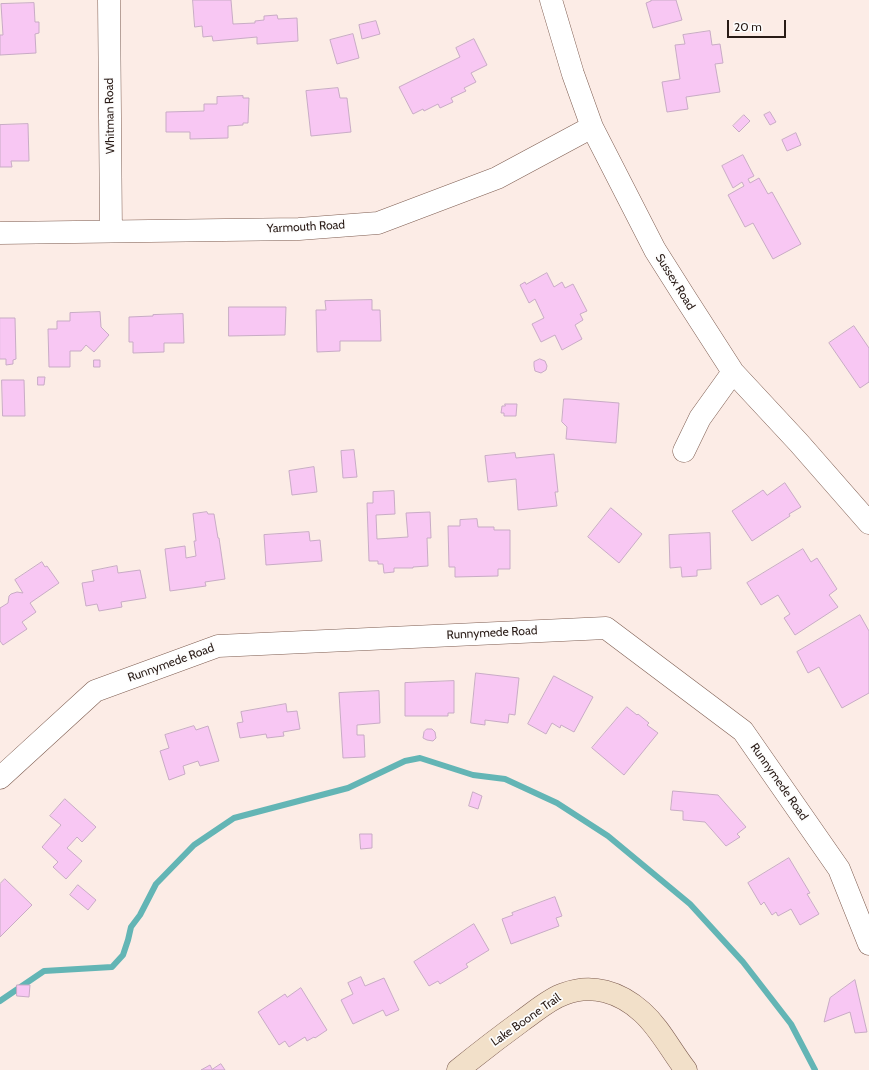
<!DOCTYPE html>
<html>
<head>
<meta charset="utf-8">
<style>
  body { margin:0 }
  #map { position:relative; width:869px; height:1070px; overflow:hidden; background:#fcece6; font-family:Cabin,sans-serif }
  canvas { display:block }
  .scale { position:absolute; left:727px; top:20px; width:59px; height:18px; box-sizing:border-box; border:2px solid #291b16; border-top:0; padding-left:5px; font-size:12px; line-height:14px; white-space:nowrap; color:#291b16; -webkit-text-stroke:3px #fdfdfd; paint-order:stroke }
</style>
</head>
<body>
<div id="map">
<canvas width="869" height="1070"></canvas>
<div class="scale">20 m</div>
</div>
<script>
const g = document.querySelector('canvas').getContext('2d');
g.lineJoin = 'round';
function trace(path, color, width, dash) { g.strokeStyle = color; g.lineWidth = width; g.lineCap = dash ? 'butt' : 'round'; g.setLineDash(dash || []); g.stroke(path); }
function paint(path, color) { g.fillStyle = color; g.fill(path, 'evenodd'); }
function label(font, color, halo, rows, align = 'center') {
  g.font = font + ' Cabin,sans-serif'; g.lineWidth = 3.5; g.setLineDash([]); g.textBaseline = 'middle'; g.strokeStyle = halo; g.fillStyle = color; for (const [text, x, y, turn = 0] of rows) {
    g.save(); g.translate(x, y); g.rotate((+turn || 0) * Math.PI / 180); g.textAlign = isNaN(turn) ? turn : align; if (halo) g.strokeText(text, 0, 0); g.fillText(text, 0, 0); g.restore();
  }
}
const stream = new Path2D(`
  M0,1001L44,971L112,967L123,955L128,940L131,927L140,915L156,884L194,845L234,818L348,788L405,761L420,758L473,775L505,779L557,803L608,836L690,904L743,962L791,1024L815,1070`);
const building = new Path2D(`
  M193,0H231L233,24L255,23V21L264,20V16L277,15L278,19L297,18L298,41L257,44V37L213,41L212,36L203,37L202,26L195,27Z
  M651,0H676L682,20L653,28L646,3L651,1Z
  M34,3L35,22H39V33L35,34L36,53L0,55V35H3L1,4Z
  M376,21L380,34L362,39L359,25Z
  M710,31L712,45L720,44L723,63L715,64L720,92L686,97L688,109L667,112L662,82L680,79L675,45L685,44L683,35Z
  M353,34L359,58L337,64L330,40Z
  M474,39L487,65L471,73L476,82L464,88L466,91L451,98L453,102L440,108L438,104L424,111L423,109L413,114L399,87L460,57L456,48Z
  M338,88L340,98H347L351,132L311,136L306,91Z
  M243,96V98H249L248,123H243V125L228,126V138L190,139V132H166V112L204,111V104H217V97Z
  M770,112L776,122L770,125L764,115Z
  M744,115L750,121L739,132L733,126Z
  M28,124L29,161H11L12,167H0V125Z
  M796,133L801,145L787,151L782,140Z
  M743,155L754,176L748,179L750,183L759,178L768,194L772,192L801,244L773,259L753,223L745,227L728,195L744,186L742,182L733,188L722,166Z
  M547,273L554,287L562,282L565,288L573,284L587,311L580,314L583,320L575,325L582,339L562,350L555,335L541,342L532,324L544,318L535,299L529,303L520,285L525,282L526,284Z
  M372,300V310H380L381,341H340V351L317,352L316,310H326L325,301Z
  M229,307H286L285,335L229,336Z
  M100,312L101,327L109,335L94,352L86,345L81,351H70V367H49L48,329H57V321H70V313Z
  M183,314L184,343H164V352L133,353V342H129V317L153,316V315Z
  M0,318H15L16,359L13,360V364L6,365V359H0Z
  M854,326L869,348V383V382L860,388L829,343Z
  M540,359L545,361L547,366L546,370L541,373L535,371L534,366V362Z
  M94,360H100V367H94Z
  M38,377H45L44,385H38Z
  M2,380H24L25,416H3Z
  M564,399H569L619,403L616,443L566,439L567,427L562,422Z
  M505,404H517L516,416H504V413H501L502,406H505Z
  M354,450L357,477L343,478L341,451Z
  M515,453L516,458L554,454L558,492H555L557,506L518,510L516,479L488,482L485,456Z
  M314,467L317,492L292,495L289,471Z
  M785,483L801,507L789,514L790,516L752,541L732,511L763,490L767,495Z
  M394,491L395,514L376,515L377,539L408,537L406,513L430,512L431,538H427L428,566L413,567V568H394V572L384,573L383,564H378V561H369L367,503H373V492Z
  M611,508L642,534L619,563L588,537Z
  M207,512L208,514H214L218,538H219L225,579L205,582L206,586L170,591L165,549L185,546L186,558L196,556L194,541H196L193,514Z
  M477,519L478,527H494V530H510V569H498V576L455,577V567H449L448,526H460V520Z
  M309,532L310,541L320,540L322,561L266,565L264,535Z
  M710,533L711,569L697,570V576L682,577L681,567L670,568L669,535Z
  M803,549L811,562L817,558L837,589L829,595L838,607L795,635L784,618L790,614L778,595L761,605L747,583Z
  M42,562L45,567L47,566L59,583L30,603L36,612L22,622L27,629L3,645L0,641V608L8,603L9,596L11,594L17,592L23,593L15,580Z
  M117,566L118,573L140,570L146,598L121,602L122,607L99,611L97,604L86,606L82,583L94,581L92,571Z
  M860,615L869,631V693L842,708L819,667L808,673L797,652Z
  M476,673L519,678L515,715L509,714L508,723L485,720V725L471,723Z
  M554,676L593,697L574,732L561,725L560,728L552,723L546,734L528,724Z
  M454,681V713H448V716H405V683Z
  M379,691L380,723L357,725V735H364L365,757L343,758L339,693Z
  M286,704L287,712L297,711L300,729L283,732L284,736L267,738L266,734L240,738L237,723L243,722L241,712Z
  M627,707L637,715L638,714L649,723L647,725L658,733L624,775L592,748Z
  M194,726L196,730L208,726L219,761L200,766L198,761L183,766L185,774L169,780L160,751L169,748L165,735Z
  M427,729H432L435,732L436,738L433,741L427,740L423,738L424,732Z
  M673,791L718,795L746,827L737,834L740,837L726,846L705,822L683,820V811L671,810Z
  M473,792L482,796L478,809L469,806Z
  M65,799L96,827L82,842L77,837L67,848L82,861L66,879L53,867L58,862L42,847L61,825L50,816Z
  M360,834H372V848L361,849Z
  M789,858L810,893L807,894L819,914L800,925L791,909L778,916L776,912L772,915L764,902L761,905L748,883Z
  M5,879L32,905L0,937V884Z
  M78,885L96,900L88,910L70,895Z
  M555,897L562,916L556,918L559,926L511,944L502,919L513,915L512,913Z
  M474,924L489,950L466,964L468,967L440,984L438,981L429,986L414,962Z
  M361,977L365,986L384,978L399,1010L386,1016L383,1010L353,1024L341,1000L353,994L348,983Z
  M855,980L867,1032L855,1033L850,1012L824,1022L830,998Z
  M17,985H30L29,997L17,996Z
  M301,988L327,1030L315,1038L314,1037L307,1041L305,1037L289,1047L285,1041L279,1045L258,1012L285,994L287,997Z
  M221,1064L225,1070H201L210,1065L212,1069Z`);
const street = new Path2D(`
  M109,0L111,231
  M551,0L573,74L592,127L655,250L686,299L733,372L799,443L869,523
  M0,233L299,229L378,223L497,178L592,127
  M684,451L700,418L733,372
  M0,778L95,691L218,646L606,628L743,731L839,869L869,944`);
const secondary = new Path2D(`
  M458,1070C479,1053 501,1036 523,1020C536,1011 549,999 564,994C592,983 620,992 642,1012C660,1028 671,1051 686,1070`);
const streetNames = [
  ["Whitman Road",110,116,-91],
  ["Yarmouth Road",306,227,-3],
  ["Sussex Road",675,282,58],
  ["Runnymede Road",492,633,-3],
  ["Runnymede Road",171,663,-20],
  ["Runnymede Road",779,782,55],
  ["Lake Boone Trail",526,1020,-35]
];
trace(stream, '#63b5b5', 6);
paint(building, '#f8c7f3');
trace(building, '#c8abc5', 1);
trace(street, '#7e5d51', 23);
trace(secondary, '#7e5d51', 23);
trace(street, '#fff', 22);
trace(secondary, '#f2e0c9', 22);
label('12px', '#291b16', '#fdfdfd', streetNames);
</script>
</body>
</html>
